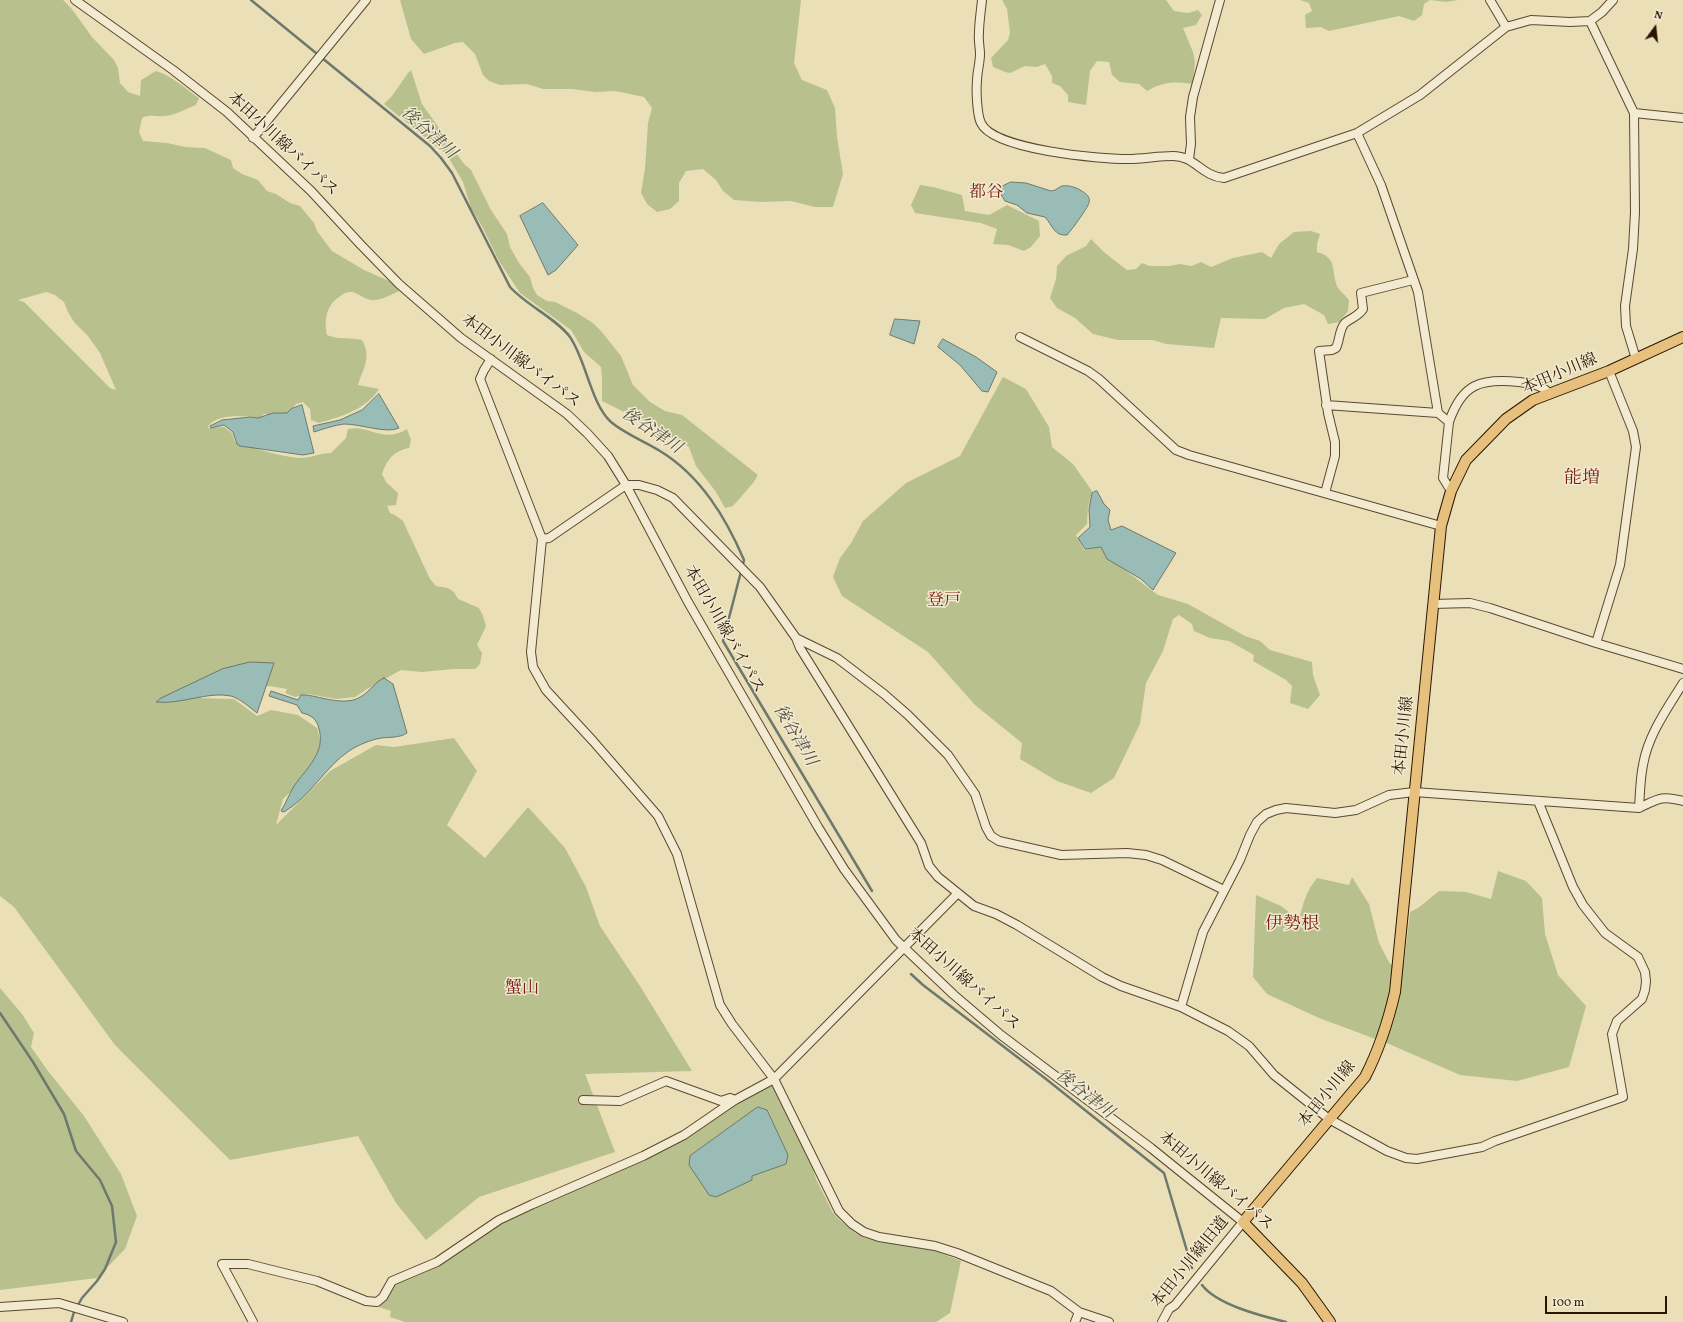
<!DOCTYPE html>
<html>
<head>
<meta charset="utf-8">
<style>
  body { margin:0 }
  #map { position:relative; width:1683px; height:1322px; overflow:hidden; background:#ebdfb8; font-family:Vollkorn,serif }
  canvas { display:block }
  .north { position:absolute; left:1635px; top:8px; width:40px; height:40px; -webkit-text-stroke:3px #f2ead1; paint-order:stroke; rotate:15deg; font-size:11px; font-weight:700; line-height:16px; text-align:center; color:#2b1501 }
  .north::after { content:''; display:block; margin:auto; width:14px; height:18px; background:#2b1501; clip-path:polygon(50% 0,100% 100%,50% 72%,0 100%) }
  .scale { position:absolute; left:1545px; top:1296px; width:122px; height:18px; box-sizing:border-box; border:2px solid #2b1501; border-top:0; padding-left:5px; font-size:12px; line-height:14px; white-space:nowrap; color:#2b1501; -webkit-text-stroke:3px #f2ead1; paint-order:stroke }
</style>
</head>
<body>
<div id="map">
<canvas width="1683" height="1322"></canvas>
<div class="north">N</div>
<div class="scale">100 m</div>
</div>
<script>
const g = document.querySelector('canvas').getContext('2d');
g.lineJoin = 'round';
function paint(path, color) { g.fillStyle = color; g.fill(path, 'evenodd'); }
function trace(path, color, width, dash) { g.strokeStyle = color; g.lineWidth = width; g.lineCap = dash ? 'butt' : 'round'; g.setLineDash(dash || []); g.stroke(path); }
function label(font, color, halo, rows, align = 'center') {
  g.font = font + ' Vollkorn,"Noto Serif JP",serif'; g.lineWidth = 3; g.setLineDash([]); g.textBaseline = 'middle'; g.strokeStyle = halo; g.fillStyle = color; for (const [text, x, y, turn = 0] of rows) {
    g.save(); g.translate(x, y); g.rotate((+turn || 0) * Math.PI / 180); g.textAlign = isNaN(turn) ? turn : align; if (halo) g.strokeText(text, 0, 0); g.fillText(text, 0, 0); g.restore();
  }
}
const green = new Path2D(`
  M0,0H63L71,8L92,37L114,60L118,68L120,83L128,92L140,96L141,80L156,71C172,75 185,89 199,98L196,105C186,109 175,115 165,116C156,117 150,114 142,118L139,132L143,141L167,143L185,147L205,148L231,160L233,168L242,174L258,180L267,191L276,194L290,203L300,206L314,223L317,231L332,251L364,270L396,284L399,291C391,295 382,300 373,300C367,301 359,294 353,292C348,291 343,294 339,297C326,306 324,320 327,335C338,340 350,337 362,340C372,357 363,369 358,385L379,389C367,409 340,417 319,423L311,420L310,409L303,402L296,404L286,416L264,414L260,418C248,416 213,413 208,428L224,427L232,433L235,442C254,448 284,458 303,458C313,457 321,453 331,453L346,438L348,429C370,424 382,444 407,429L411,440L409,448C394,451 387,459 382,474L386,482L398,493L396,505L387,506L390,513L395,515L403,521L430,579L436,586L448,588L454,592L458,599L479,608L483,616L486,626L477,645L482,653L480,664L475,669H453L422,672L401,670L367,689L355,697L336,699L308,694L295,697L285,693L287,689L270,686L208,694L200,698L234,699L257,716L271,710L298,715L317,728L324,752L304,779L283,799L276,825L330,771L376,745L394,747L454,738L477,771L447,825L485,858L528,807L565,848L586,887L600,926L640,986L692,1071L585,1074L615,1152L479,1197L426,1240L396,1203L358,1136L230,1160L115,1045L14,907L0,896ZM46,292L55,295L64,302L68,312L74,322L88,336L100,353L116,390L110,388L24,302L18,300Z
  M400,0H801L794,63L802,80L827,90L835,108L837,137L843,174L833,207H815L791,201L761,202L734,200L723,191L716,180L703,169L686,171L679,183V201L670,209L657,212L647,204L641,193L645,168L648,123L652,108L644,97L615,91L595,92L572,89H543L527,84L500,85L489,81L483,75L475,54L463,42L455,43L424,54L411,39Z
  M1002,0H1166L1174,11L1188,13L1198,10L1202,15L1196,25L1183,28L1193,52L1195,62L1193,84C1175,81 1162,82 1147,91L1139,84L1120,82L1112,75L1109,62L1097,61L1090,71L1086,105L1068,102V95L1060,86L1052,83V76L1045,64L1037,67L1025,66L1010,73L1005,72L993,67L991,58L1008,40L1010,33L1007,9Z
  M1300,0H1458L1446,2L1430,0L1424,4L1422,15L1414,21L1399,16L1329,31L1321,27L1306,28L1305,15L1312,11L1309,3Z
  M411,70L422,104L464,164L471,170L491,210L507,234L510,247L519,263L530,277L533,288L537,295L547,301L555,302L577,313L593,323L601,331L621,356L633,385L650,402L665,411L682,415L758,475L753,483L733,506L725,508L716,492L696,466L689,447L654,427L602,401V378L601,367L584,352L571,330L520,293L499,261L483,228L471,208L463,182L447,155L384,104L392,96L408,73Z
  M920,185L933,187L962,195L965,211L989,215L1007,205L1039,221L1040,236L1031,247L1024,251L1008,245L993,244L997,229L981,223L915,213L911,205Z
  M1311,231L1320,234L1317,244V252C1339,258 1330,272 1338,288C1341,292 1346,296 1349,300L1348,311L1340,322L1328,324L1324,315L1304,304L1284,308L1265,319L1221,318L1214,348L1166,344L1153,340H1118L1093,334L1075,318L1057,308L1050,298L1056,279L1057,266L1066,256L1086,246L1091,239L1105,253L1127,270L1136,269L1142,263L1150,266H1169L1180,264L1192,266L1201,262L1211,267L1233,258L1262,252L1271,258L1279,244L1294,232Z
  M1003,377L1026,389L1049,427L1052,447L1073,464L1092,491L1088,507L1087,524L1076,535L1084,550L1101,546L1109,558L1158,595L1188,604L1245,636L1260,641L1270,650L1312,662L1313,675L1320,695L1308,709L1290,703L1292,686L1286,680L1253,661L1254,655L1229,641L1210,638L1194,631L1192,624L1179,615L1173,619L1163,651L1146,683L1140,724L1114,778L1091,793L1057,781L1020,759L1022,743L975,705L928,652L842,596L833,577L840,558L851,543L863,521L906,483L960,456Z
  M1498,871L1526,881L1542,898L1545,934L1558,975L1586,1006L1569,1067L1517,1081L1460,1075L1389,1044L1319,1018L1267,994L1253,977L1256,895L1281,906L1299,920C1303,904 1306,891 1317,878L1349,885L1352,877L1369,904L1379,943L1390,964L1404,963L1410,912L1418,908L1439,891L1466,892L1491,899Z
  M0,988L22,1014L34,1033L31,1047L48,1071L84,1116L121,1174L137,1216L125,1249L97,1278L0,1290Z
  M773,1085L811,1162L816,1179L833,1213L840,1220L855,1233L865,1238L879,1242L933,1250L961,1261L950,1313L936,1322H405L390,1317L391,1311L376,1306L385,1299L394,1283C401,1280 410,1279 417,1276C447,1264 471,1240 499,1224C558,1192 622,1169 682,1139C714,1123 739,1098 773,1085Z`);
const water = new Path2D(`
  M1011,182L1026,183L1051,191C1056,191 1058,187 1062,186C1068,185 1075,187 1080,190C1095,198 1089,204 1082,215C1077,222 1073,228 1067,235C1054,236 1053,226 1045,217L1027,213L1017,205L1005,201L999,191L1001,187Z
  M543,203L578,245L556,270L548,275L520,216Z
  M895,319L920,321L914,344L890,335Z
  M943,339L976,357L997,372L988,392L982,391L960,365L938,347Z
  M379,394L399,428C386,434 361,424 344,424C335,425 323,429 314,432L313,426L340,420L362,410Z
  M302,405L314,453L303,455L240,446L237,444L233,432L224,425L211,428L210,426L222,420L250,417L258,418L273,413H287L291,409Z
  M1097,491L1104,504L1110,510L1108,520L1111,530L1122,526L1176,553L1153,590L1141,579L1107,559L1101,547L1085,549L1078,538L1090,527L1089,509L1092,493Z
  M250,662L274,663L257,713C249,707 241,699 231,696C208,691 180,705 156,702L161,698L222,669Z
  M384,678L393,684L407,733C400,738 389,737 381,738C370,740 358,745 349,751C326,766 310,797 284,812L281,811C286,803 289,794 294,786C306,769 326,752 319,729C317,719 311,715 302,713L297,705L269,696L271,691L298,700L301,695H306C323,697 346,707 362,696C370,691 376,681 384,678Z
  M758,1107L767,1110L788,1155L786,1164L752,1176V1180L716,1197L709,1195L689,1165L690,1156Z`);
const stream = new Path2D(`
  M251,0L430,146L441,158L452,173L510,287C526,305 557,319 570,337C586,360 591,404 611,422C625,434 644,441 660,451C701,476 726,518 744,560L723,641L872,891
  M911,974L923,985L1046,1079L1164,1173L1192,1268
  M0,1013L33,1062L64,1114L76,1151L100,1180L112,1206L116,1242L105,1269L97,1281L82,1298L74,1312L71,1322
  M1202,1285C1217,1305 1262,1316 1286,1322`);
const minor = new Path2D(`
  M75,0L173,70L227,112L311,191L361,245L399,284L461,338L567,414L587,433L608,456L626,485L688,602L818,827L844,869L896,940L954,995L1001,1035L1151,1148L1243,1222L1175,1305L1169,1309L1162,1322
  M982,0C981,11 979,22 979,33C978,40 980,47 980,54C980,63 977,72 977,81C976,91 977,115 981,123C993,150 1100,159 1128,159C1143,159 1158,156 1173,156C1195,156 1201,176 1224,178L1357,133L1420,95L1506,27L1531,20L1570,22L1590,21L1602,12L1613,0
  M1490,0L1506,27
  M1590,21L1634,113L1635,212L1633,249L1625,306L1626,326L1636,359
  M1634,113L1683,118
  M1357,133L1381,185L1418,292L1438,413L1449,422L1443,478L1451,491
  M253,138L366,0
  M1189,159L1191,144L1190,117L1193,97L1220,0
  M1020,337L1088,371L1099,379L1176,450L1189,455L1441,526
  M491,359L484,370L480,379L542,539L531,652L533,667L546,690L593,741L658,816L677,854L720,1005L732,1024L774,1079L839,1211L852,1224L864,1232L879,1237L935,1246L957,1253L1051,1291L1079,1312L1109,1322
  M1326,405L1438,413
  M1449,422C1462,384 1480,378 1519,382C1531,384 1541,384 1550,394
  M1325,493L1335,456V442L1328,413L1319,351L1332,350L1336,348C1340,340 1339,329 1345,323C1351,318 1359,316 1363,309L1361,293L1413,280
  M542,539L549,538L626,485H639L657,490L673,498L760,587L796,638L837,658L884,694L908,715L948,755L975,794L986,827L991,836L999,841L1061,855L1127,853L1146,855L1162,860L1224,890
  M1433,604L1470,603L1490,608L1596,643L1683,669
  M796,638L800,648L921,843L929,866L938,877L974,906L996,914L1017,925L1102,977L1121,986L1181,1007L1228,1031L1249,1046L1274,1075L1329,1119L1387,1151L1406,1158L1417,1159L1482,1147L1495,1141L1623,1097L1612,1034L1617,1021L1642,999L1645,990L1646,981L1645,972L1638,957L1605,933L1583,905L1573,887L1538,801
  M1596,643L1620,565L1636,447L1633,431L1609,371
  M1639,808C1640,794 1640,780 1643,765C1648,735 1667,709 1683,683
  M1181,1007L1203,932L1240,860L1250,835L1257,822L1266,814L1276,810L1286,808L1335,813L1356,810L1389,795L1414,792L1639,808C1658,799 1661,795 1683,801
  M583,1100L620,1101L666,1081L721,1101L730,1098L735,1100
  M0,1307L59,1303L123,1322
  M253,1322L222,1264H248L284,1273L317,1281L366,1301L377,1302L383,1297L392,1281L437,1262L499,1220L533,1204L643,1156L684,1135L735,1100L774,1079L958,893
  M1075,1322L1079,1312`);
const major = new Path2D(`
  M1330,1322L1302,1283L1243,1222L1365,1077C1379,1050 1388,1022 1395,992L1441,526L1451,491L1466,460L1506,419L1533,400L1609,371L1683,337`);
const streetNames = [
  ["本田小川線バイパス",282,145,43],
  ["本田小川線バイパス",520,362,37],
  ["本田小川線",1560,375,-23],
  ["本田小川線バイパス",723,630,60],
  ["本田小川線",1405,736,-84],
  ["本田小川線バイパス",963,980,42],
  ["本田小川線",1328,1095,-51],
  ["本田小川線バイパス",1215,1182,40],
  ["本田小川線旧道",1191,1263,-51]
];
const waterNames = [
  ["後谷津川",428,134,42],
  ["後谷津川",651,432,34],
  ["後谷津川",794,736,59],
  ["後谷津川",1084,1095,38]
];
const neighbourhoodNames = [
  ["都谷",986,194],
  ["登戸",944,602],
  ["蟹山",522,990]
];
const quarterNames = [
  ["能増",1582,480],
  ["伊勢根",1292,926]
];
paint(green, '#b8c18e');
paint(water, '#99bcb6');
trace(water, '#6d796e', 1);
trace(stream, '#6d796e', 2.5);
trace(minor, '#5b482f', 10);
trace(major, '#2b1501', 12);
trace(minor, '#f2ead1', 8);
trace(major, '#e6c07c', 10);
label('16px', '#2b1501', '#f2ead1', streetNames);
label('italic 17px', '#524f40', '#f2ead1', waterNames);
label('17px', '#7a1f14', '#f2ead1', neighbourhoodNames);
label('18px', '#7a1f14', '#f2ead1', quarterNames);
</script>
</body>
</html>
